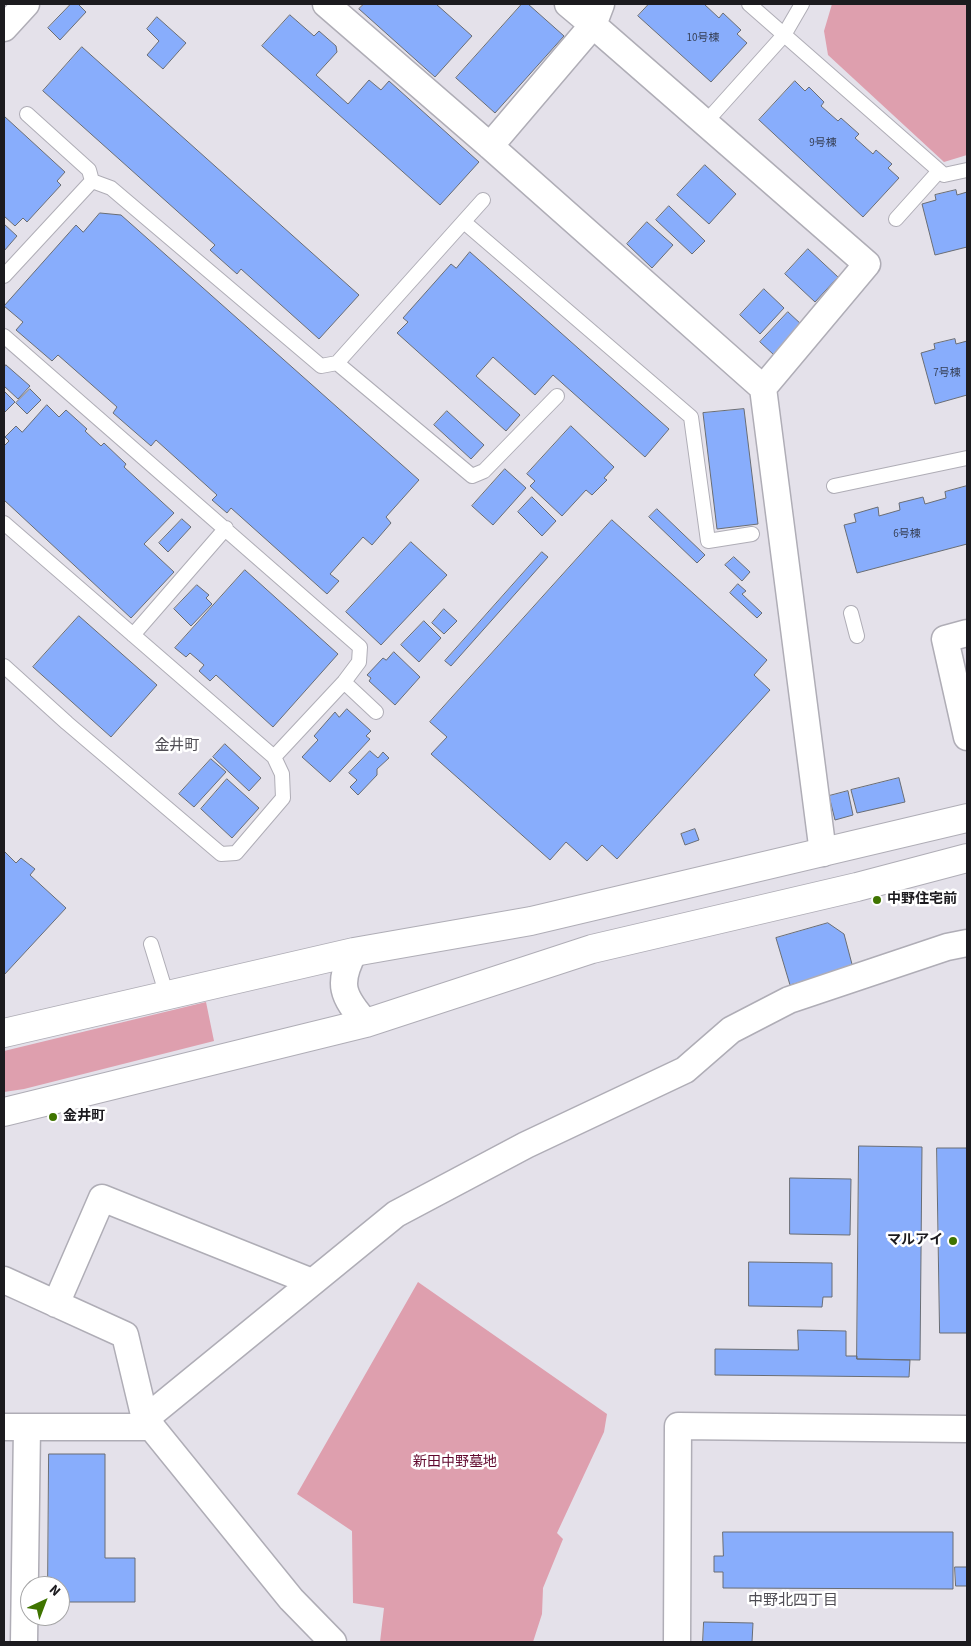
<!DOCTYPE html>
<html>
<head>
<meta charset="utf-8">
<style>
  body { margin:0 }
  #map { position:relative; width:971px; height:1646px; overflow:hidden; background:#e4e1ea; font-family:"Source Sans 3",sans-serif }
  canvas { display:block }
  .frame { position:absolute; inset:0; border:5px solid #1c1b1f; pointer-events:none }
  .north { position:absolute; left:20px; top:1576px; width:50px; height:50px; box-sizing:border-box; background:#fff; border:1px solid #a4a4a5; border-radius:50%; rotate:43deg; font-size:14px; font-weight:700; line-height:20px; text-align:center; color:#1c1b1f }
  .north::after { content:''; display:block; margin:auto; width:18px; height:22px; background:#3f7400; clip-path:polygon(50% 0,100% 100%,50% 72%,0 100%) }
</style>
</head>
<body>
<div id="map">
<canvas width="971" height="1646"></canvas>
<div class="frame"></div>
<div class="north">N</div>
</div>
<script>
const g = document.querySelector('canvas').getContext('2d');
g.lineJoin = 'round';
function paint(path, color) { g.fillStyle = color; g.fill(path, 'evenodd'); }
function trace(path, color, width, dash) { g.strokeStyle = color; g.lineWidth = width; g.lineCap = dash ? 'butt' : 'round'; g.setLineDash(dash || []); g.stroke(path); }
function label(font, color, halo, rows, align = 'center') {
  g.font = font + ' "Source Sans 3","Noto Sans JP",sans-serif'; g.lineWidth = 5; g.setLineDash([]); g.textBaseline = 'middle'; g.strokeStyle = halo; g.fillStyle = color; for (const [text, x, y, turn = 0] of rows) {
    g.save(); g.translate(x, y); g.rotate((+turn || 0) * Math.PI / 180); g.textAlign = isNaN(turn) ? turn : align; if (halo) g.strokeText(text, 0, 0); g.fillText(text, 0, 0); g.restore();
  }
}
const green = new Path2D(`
  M832,4H967V155L944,162L828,55L824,31Z
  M206,1002L214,1041L24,1089L4,1092V1051Z
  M418,1282L607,1414L604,1432L557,1533L563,1539L543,1588L542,1614L533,1642H380L384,1608L353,1603L352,1531L297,1494Z`);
const building = new Path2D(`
  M71,4H78L86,12L60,40L48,28Z
  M364,4H436L472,36L435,77L359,9Z
  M522,4H528L564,36L495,113L456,78Z
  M649,4H704L719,18L723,13L741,30L737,34L747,43L711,82L638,16Z
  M290,15L314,36L319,31L336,46L337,52L316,75L348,104L369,80L381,90L389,81L479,162L440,205L262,46Z
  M157,17L186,43L163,69L147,55L159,41L147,29Z
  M82,47L359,295L319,339L241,269L237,274L210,250L215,245L43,91Z
  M795,81L805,91L809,87L824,102L821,106L838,121L841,118L859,134L855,138L873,154L876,150L892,164L888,168L899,178L863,217L759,120Z
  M4,116L65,172L57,181L61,185L27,222L23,218L15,226L4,216Z
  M705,165L736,194L709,224L677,195Z
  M956,190L957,195L967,192V247L935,255L922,204L936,200L935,195Z
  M669,206L705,241L692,254L656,220Z
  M100,213L121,215L419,480L386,517L391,523L372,545L363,537L330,574L339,581L327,594L231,508L227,513L212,500L217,495L156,440L151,446L113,413L117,407L58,355L52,361L16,330L23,322L4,306L76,225L83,232Z
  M647,222L673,245L652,268L627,244Z
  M4,224L17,236L4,251Z
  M808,249L838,277L815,302L785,274Z
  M470,252L669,429L645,457L553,375L535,395L493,357L476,376L520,415L506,431L397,333L408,322L403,318L451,264L456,268Z
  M764,289L784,308L760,334L740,315Z
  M788,312L802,325L774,355L760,342Z
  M955,339L956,344L967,341V395L935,404L921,353L935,349L934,344Z
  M6,365L30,386L18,399L4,386V368Z
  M30,389L41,400L27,414L16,403Z
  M4,391L15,402L4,413Z
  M47,405L59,417L66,410L87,429L85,431L101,446L104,443L126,464L124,467L174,513L144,544L174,572L131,618L4,500V446L9,441L5,437L16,426L22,432Z
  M744,409L758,524L717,529L703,413Z
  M447,411L484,445L471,459L434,425Z
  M571,426L614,467L604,478L607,480L592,495L586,490L562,516L530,486L535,481L527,474Z
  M505,469L526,488L493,525L472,506Z
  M967,486V544L857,573L844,525L856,522L854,514L878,507L879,516L900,510L899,503L923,497L925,504L946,498L945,492Z
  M532,497L556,521L542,536L518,512Z
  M657,509L705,555L697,563L649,517Z
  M182,519L191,527L168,552L159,543Z
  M612,520L767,660L754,675L770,690L617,859L602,845L587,861L566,842L550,860L431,754L447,737L430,722Z
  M411,542L447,575L381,645L346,612Z
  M542,552L548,557L451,666L445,661Z
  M734,557L750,572L742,581L725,565Z
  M245,570L338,654L273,727L216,675L210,681L199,671L204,665L190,653L186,657L175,648Z
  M738,584L746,591L742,594L762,613L757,618L730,593Z
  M197,585L209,595L206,598L212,604L191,626L174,609Z
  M444,609L457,621L444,634L432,623Z
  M79,616L157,685L111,737L33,667Z
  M424,621L441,638L419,662L401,645Z
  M394,652L420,677L395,705L369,681L371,678L367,675L383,658L386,660Z
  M347,709L371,731L366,736L370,739L330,782L302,757L318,740L314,736L335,712L339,717Z
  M225,744L261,778L249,791L213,757Z
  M370,751L378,758L383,752L389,758L377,769V775L358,795L350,787L357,780L349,773Z
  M211,759L226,772L194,807L179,794Z
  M899,778L905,802L857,813L851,790Z
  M227,779L259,808L232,838L201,809Z
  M848,791L853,815L835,820L829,796Z
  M695,829L699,840L685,845L681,834Z
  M4,851L16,863L21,858L35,869L30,875L66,908L4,975Z
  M828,923L844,934L853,968L790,985L776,938Z
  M859,1146L922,1147L920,1360L857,1359Z
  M937,1148H967V1333H940Z
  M790,1178L851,1179L850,1235L790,1234Z
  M749,1262L832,1263V1297H823L822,1307L749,1306Z
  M798,1330L846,1331V1356H857V1359L910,1360L909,1377L715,1375V1349L798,1350Z
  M49,1454H105V1558H135V1602H60V1586H48Z
  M723,1532H953V1589L723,1588V1572H714V1556H723Z
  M955,1567H967V1586H956Z
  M704,1622L753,1623L752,1642H703Z`);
const service = new Path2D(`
  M749,4L944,175L967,170
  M705,123L784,35L802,4
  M92,181L111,188L321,366L337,363L483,200
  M896,219L939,171
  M464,222L691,417L708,541L752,534
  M4,276L92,181L89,170L27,114
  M4,336L360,647L359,662L344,682L274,757
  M337,363L472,476L484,471L557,396
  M834,486L967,458
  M4,523L274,757L282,774L283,798L236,853L221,854L67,723L4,666
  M851,613L857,636
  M133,635L226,528
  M344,682L376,712
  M151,944L167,996`);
const minor = new Path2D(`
  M326,4L490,146L763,388L823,853
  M601,4L593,25L867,264L763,388
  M4,28L26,4
  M490,146L593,25L568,4
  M967,633L945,639L967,737
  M354,952C337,984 342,996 366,1023
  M4,1280L125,1335L145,1419
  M56,1304L102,1198L312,1282
  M4,1427H152
  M24,1642L27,1427
  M333,1642L291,1599L145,1419L396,1214L526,1145L685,1070L731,1030L789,1000L947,947L967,943
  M677,1642L678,1426L967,1429`);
const tertiary = new Path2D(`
  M4,1033L354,952L531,921L967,818
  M4,1112L366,1023L592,949L857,887L967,858`);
const markers = [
  [877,900,5,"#3f7400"],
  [53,1117,5,"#3f7400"],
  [953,1241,5,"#3f7400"]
];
const numberNames = [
  ["10号棟",703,39],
  ["9号棟",823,144],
  ["7号棟",947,374],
  ["6号棟",907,535]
];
const poiNames = [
  ["中野住宅前",887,900],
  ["金井町",63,1117],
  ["マルアイ",943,1241,"right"]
];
const parkNames = [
  ["新田中野墓地",455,1463]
];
const neighbourhoodNames = [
  ["金井町",177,747],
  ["中野北四丁目",793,1602]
];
paint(green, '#de9fae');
paint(building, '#88adfc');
trace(building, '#696d74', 1);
trace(service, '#afadb6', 16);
trace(minor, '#afadb6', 29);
trace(tertiary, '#afadb6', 30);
trace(service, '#fff', 14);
trace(minor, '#fff', 26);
trace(tertiary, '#fff', 28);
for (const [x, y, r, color] of markers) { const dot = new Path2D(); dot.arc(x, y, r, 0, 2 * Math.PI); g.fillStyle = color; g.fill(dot); trace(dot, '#fff', 2); }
label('11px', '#374056', null, numberNames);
label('bold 14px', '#1c1b1f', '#fff', poiNames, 'left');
label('14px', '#61082d', '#fff', parkNames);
label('15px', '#4f4d54', '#fff', neighbourhoodNames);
</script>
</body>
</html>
